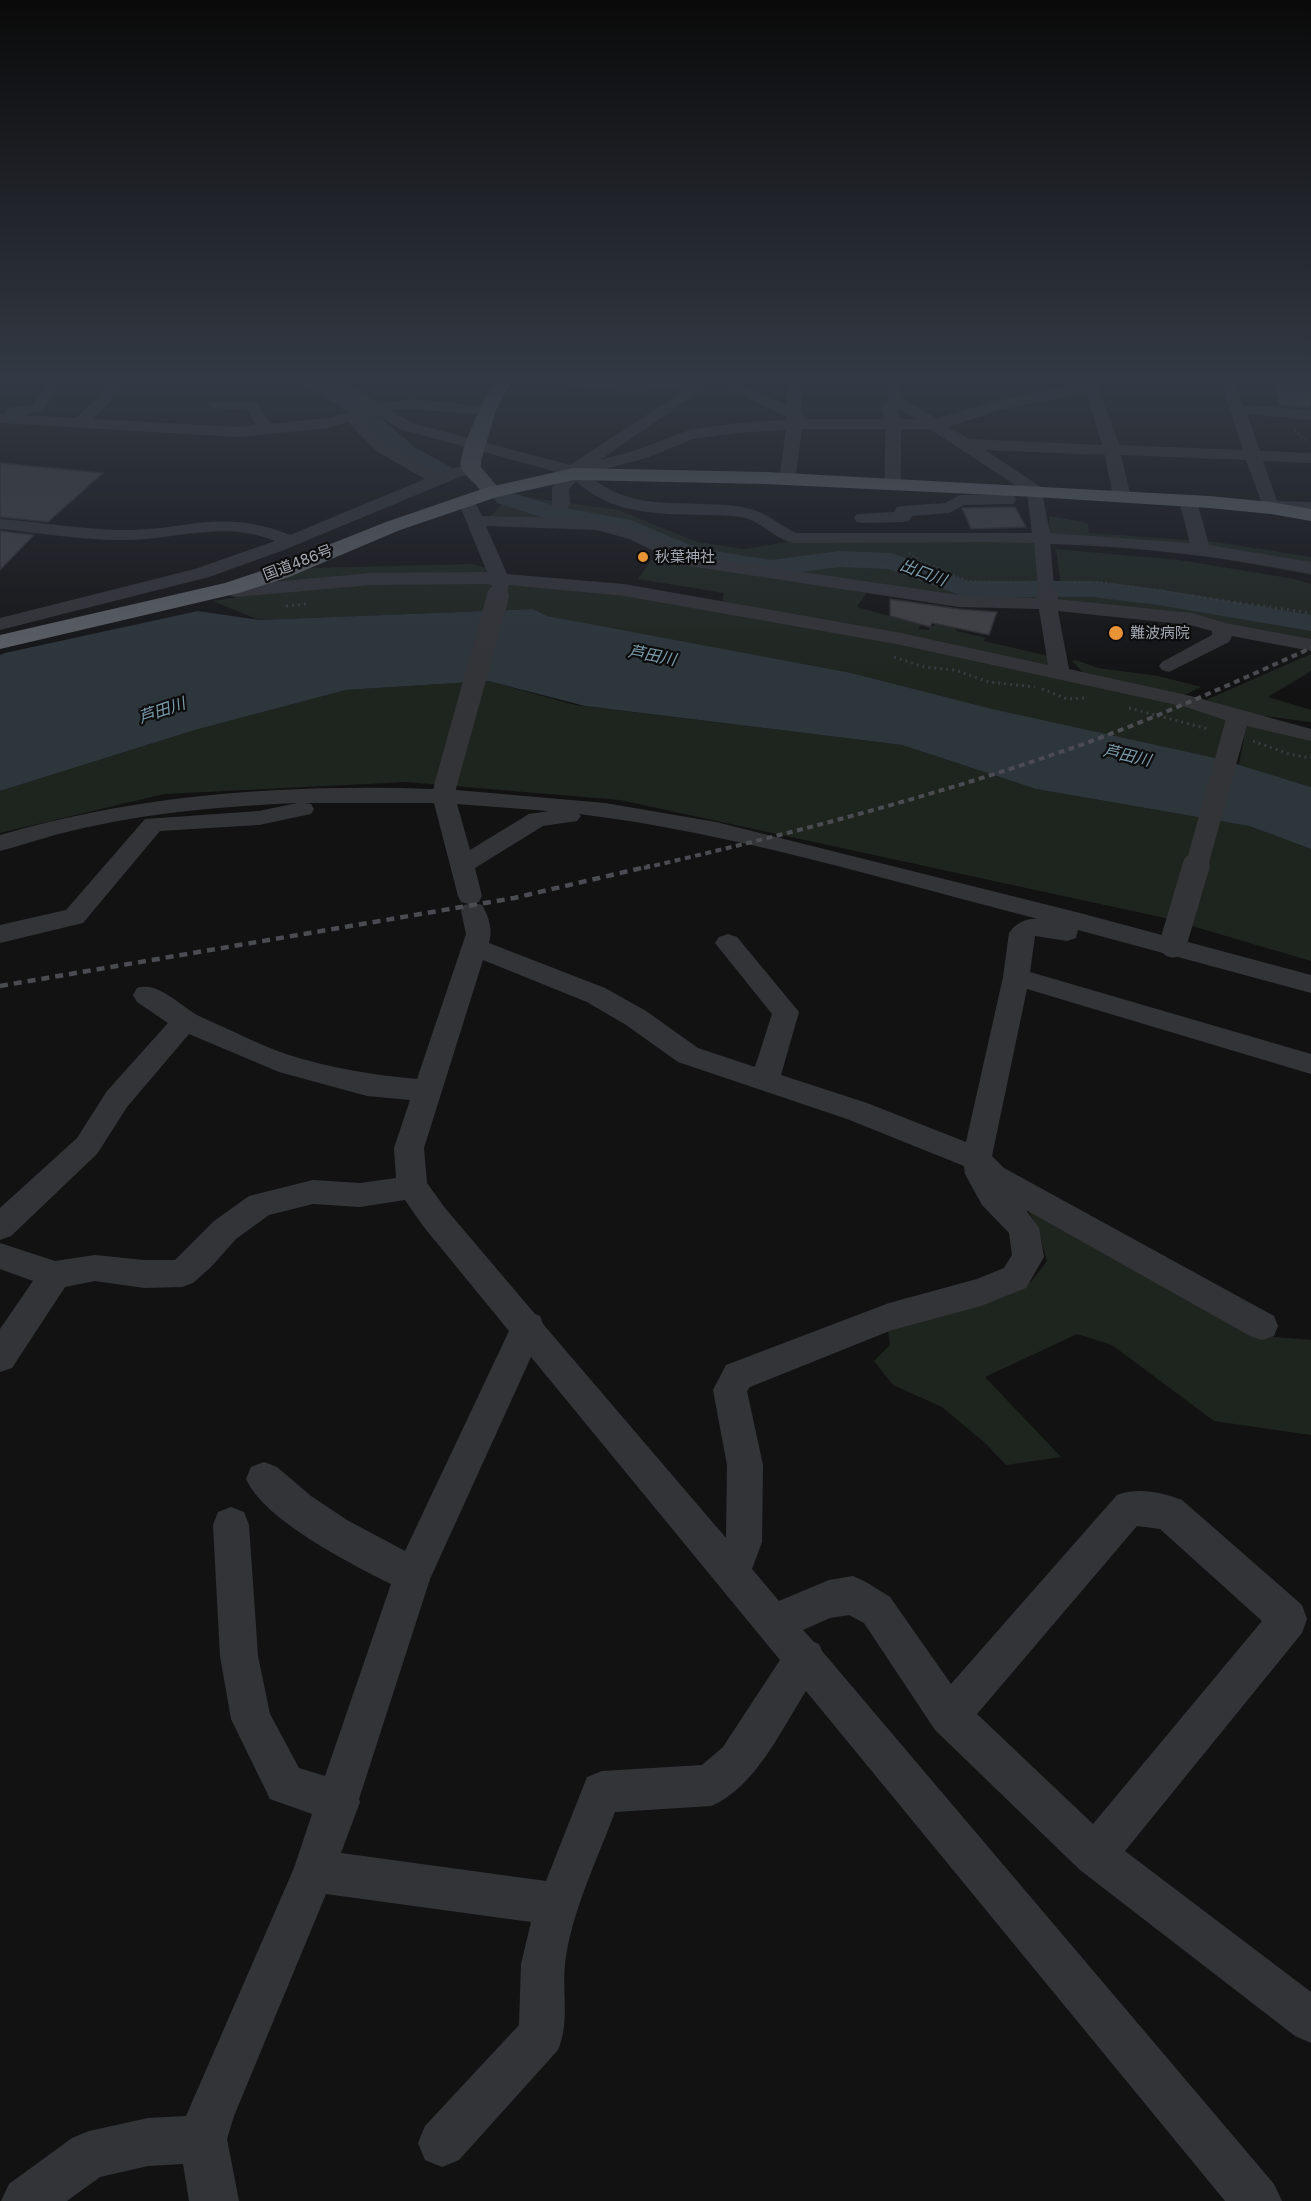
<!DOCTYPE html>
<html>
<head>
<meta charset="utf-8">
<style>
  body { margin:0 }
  canvas { display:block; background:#121213 }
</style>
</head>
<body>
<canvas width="1311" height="2201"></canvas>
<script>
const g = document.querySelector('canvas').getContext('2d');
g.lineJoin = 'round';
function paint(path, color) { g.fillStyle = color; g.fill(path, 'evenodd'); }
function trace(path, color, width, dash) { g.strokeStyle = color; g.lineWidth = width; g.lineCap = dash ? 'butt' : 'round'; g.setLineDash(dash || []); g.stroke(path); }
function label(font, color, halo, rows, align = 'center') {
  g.font = font + ' Inter,"Noto Sans JP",sans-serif'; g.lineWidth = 4.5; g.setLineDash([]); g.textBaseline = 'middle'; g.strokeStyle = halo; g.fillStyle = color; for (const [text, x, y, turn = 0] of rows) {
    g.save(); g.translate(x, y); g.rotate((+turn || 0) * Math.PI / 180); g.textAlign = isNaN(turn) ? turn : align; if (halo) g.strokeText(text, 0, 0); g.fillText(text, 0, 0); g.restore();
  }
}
const green = new Path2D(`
  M512,495L618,510L697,542L744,549L787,542L857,539L1037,541L1038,600L965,598L687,558L623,528L489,517Z
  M1049,516L1088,523L1089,533L1216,542L1311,557V575L1219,558L1049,534Z
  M1056,549L1179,560L1295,579L1311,584V619L1153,592L1061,585Z
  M670,556L867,592L857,607L921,625L918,629L929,630L930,627L938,624L956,629L957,631L986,638L984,641L1048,656L1054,664L1048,668L722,601L724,593L638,579L651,560Z
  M471,564L486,568L485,573L261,585L312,568Z
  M476,581L617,593L762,616L1178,702L1231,721L1220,759L547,616L533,609L259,620L213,601C302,585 386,582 476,581Z
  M1055,591L1097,592L1311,626V639L1060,601Z
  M1311,654V671L1268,697L1311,710V722L1249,714L1206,700Z
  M1076,660L1098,668L1158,676L1201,687L1183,696L1083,672L1072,661Z
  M488,681L575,705L902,745L1036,789L1249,826L1311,849V961L1165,918L620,800L406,782L164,794L0,833V791L195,730L346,690Z
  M1255,725L1311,738V787L1239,765L1246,727Z
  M1026,1205L1250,1335L1311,1340V1435L1214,1421L1112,1345L1077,1334L985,1377L1061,1457L1006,1465L985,1443L942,1407L893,1385L874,1361L890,1345L887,1323L968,1308L1031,1282L1047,1261L1038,1230Z`);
const water = new Path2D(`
  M533,609L547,616L851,673L992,709L1220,759L1311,787V849L1249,826L1036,789L902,745L585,706L488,681L346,690L195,730L0,791V655L5,653L198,611L259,620Z`);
const river = new Path2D(`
  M301,383H328L355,396L416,448L451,467L455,472L451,477C419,485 366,426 341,407C331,399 316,394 304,388Z
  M506,491L555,506L631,520L697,548L771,560L839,551L892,553L968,581H1092L1158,589L1311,615V631L1158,605L1092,597H965L888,569L839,567L771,576L682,560L616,531L551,520L497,503L494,498L497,493Z`);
const building = new Path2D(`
  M1275,383L1311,384V408L1280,405Z
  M0,463L103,473L48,522L0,517Z
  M1015,507L1026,527L971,529L962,508Z
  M0,531L34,535L0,570Z
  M890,599L959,609L997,612L989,635L932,623L930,627L890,616Z`);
const pathFar1 = new Path2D(`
  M1268,383L1272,397
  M1295,430L1306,441
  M909,553L923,562L969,581L1027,583
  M837,565C866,561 889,566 917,576
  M1065,583L1100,582L1203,597`);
const path = new Path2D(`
  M1192,596L1311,613
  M286,606L306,604
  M894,657L924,667L955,670L989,682L1035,687
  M1042,689L1067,699L1084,698
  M1129,708L1208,729
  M1253,741L1289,754L1311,758`);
const minor = new Path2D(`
  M47,383H61L43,411L23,415L76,418L97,398L107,383H121L108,404L93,419L239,427L256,425L247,410L213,408L210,405L213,402L257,403L271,424L327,418L365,408L328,383H346L380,404L409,399L492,407L495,410L492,413L487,415L409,409L391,410L412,423L570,465L685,390C665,390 574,395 564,383H712L600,460L637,450L689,430L736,423L786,420V416L722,386L720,383H739L786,405L787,383H801V413L808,419H884L882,406L889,402L885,383H899L903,398L937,419L995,401L1083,383H1097L1119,445L1243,450L1221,383H1235L1243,405L1311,410V420L1247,414L1260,451L1311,453V463L1263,461L1277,501L1311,502V512H1265L1246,460L1121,455L1131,497L1128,501H1116L1113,497L1105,455L985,450L1041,487L1050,533L1190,543L1179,501L1182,497H1194L1197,501L1209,545L1311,562V574C1224,557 1137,546 1049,544L1042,546L1035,543L989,542L794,543C775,539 763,523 745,518C732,515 716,515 703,515C658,514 610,514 576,481L569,489L570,504L567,508H555L552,504V488L564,474L400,429L376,414L361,419L388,445L439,473L471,463L479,468L477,472L462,476L284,550L209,577L0,630V618L195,569L275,541C223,519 173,541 120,540C80,540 40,533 0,529V519C39,522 79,529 119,530C185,531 222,507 290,535L425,479L376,451L348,422L328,428L239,437L0,423V413L4,414L10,408L33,404ZM1086,393L1102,445L969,439L949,427L999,410ZM898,408L916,419H900ZM802,429H885V484L893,489L901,484V429H930L1027,493L1032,533H796C779,525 766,512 747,508C692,497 632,516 588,474L649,457L693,439L736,433L786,430L779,479L787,484L795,479Z
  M1004,485L1010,486L1016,500L1013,504L964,505L949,513L912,516L909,521L903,522L863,523L857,522L854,518L857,514L894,512L897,507L903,506L945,503L960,495H997L996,490L998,486Z
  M469,501L475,502L482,516L597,519L642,532L688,555L959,595L1039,598L1047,594L1056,599L1192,613L1225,623L1311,639V651L1232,636L1229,642L1169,672L1162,670L1159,666L1162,662L1212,635V631L1190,625L1058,611L1069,669L1191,696L1311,729V741L1234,723L1186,707L896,644L624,596L509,585L501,589L488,584L371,585L236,597L229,595L222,588L224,584L231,582L239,585L371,573L487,572L460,506L463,502ZM486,526L597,530L629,539L683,565L959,607L1039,609L1048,665L896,632L624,584L507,574Z
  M445,780L453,782L456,790L605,803L716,822L1080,913L1311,975V993L1078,930L1076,938L1067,941L1035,936L1030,972L1311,1054V1074L1027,989L992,1156L1004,1168L1274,1316L1278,1326L1274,1336L1262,1340L1250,1336L1026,1210L1039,1228L1044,1257L1026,1288L981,1306L892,1330L750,1387L747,1391L763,1465L762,1542L752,1569L779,1601L829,1580L853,1576L866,1582L890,1597L951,1684L1117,1495C1137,1487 1162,1492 1182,1500L1302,1605L1307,1619L1302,1633L1125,1851L1311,1992V2043L1295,2036L1080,1870L935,1730L864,1623L849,1615L830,1618L803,1630L814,1642L819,1644L822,1651L1274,2184L1282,2201H1225L806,1691C781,1730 755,1788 711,1806L615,1812C597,1860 571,1913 565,1964C562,1994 570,2022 558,2050L459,2160L442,2167L425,2160L418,2143L425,2126L519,2025L521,1964L531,1922L326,1894L234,2116L227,2139L239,2201H189L183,2164L148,2166L100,2177L67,2201H1L9,2184L72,2138L89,2131L148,2118L186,2116L294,1868L312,1814L270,1799L231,1719L220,1656L213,1525L218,1512L231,1507L244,1512L249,1525L258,1656L270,1714L299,1768L325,1776L391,1584C351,1564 264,1520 246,1479L251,1467L264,1462L277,1467L311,1496L347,1520L405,1551L509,1331L423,1226L405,1200L360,1207L313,1204L269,1215L236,1239L211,1267L193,1283L182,1287L144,1288L95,1281L65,1287L12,1368L0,1372V1329L33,1281L0,1269V1243L55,1261L95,1255L144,1260H175L214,1221L249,1196L313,1180L360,1183L396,1178L394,1148L410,1100L367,1096L279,1072L189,1034L127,1107L97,1154L11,1236L0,1240V1208L77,1138L107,1091L168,1023L137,1002L133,995L137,988C160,981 181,1008 201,1017C229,1029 257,1044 286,1054C329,1068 373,1075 417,1079L466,934L461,911L464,905L469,904L461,902L458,896L434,803H306L311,804L314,809L311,814L259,825L160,831L83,923L0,943V925L66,910L145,819L259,811L297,803C227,806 157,812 88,827C58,833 30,843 0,851V835C141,794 287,784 433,789L437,782ZM457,804L549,811L529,814L470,850ZM579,814C735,833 886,880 1038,919C1026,918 1016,923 1009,933L1003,977L966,1142L867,1103L781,1075L799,1012L737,937L728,934L719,937L715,943L772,1014L755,1067L698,1048L646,1011L605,988L489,943C493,931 489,916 482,905L474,903L479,902L482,896L475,868L543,826L577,821L581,816ZM483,960L587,1002L626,1025L678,1062L847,1119L964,1166L965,1174L982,1205L1009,1233L1012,1255L1004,1268L977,1279L889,1303L726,1365L713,1390L727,1465L726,1538L543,1324L540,1316L535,1314L445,1208L427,1183L424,1148ZM531,1357L780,1660L723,1747L702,1765L602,1771L587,1777L546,1881L341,1853L360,1802L359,1799L430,1579ZM1137,1526L1160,1529L1262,1621L1093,1824L977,1714Z`);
const major = new Path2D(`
  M493,383H511L496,410L481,461V467L502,492L499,496C487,499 483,494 476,485C471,480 463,473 461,467C458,451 485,398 493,383Z`);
const highway = new Path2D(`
  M574,468L765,472L1209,496L1271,502L1311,509V521L1271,514L1209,508L1035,497L765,484L574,480L497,497L400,530L289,577L239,593L0,649V635L225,583L273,567L386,522L485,488Z`);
const railFar1 = new Path2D(`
  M644,868C794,833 944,794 1089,742C1165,714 1238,681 1311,648`);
const rail = new Path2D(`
  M0,986L514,898L650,866`);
const minorBridgeFar2 = new Path2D(`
  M1042,541L1047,597
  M497,597L501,583`);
const minorBridgeFar1 = new Path2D(`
  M1047,596V600
  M445,787L498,596
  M1196,868L1236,724`);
const minorBridge = new Path2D(`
  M1173,944L1196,866`);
const markers = [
  [643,557,6,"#e89335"],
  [1116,633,8,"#e89335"]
];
const farPoinames = [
  ["秋葉神社",655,557],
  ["難波病院",1130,633]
];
const farStreetnames = [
  ["国道486号",298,563,-21]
];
const farWaternames = [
  ["出口川",923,573,21],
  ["芦田川",652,656,11],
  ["芦田川",162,711,-19],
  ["芦田川",1127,756,13]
];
paint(green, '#1e251e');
paint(water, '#2c363b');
paint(river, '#2c363b');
paint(building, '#414246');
trace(building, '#2c2c2f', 1.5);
trace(pathFar1, '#393b3f', 2, [1.5, 3]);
trace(path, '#393b3f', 3, [2, 4]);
paint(minor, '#333438');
paint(major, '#4f5257');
paint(highway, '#5f6368');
trace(railFar1, '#4a4c51', 4, [6, 4.5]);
trace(rail, '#4a4c51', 4.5, [8, 6]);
trace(minorBridgeFar2, '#333438', 16);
trace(minorBridgeFar1, '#333438', 22);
trace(minorBridge, '#333438', 27);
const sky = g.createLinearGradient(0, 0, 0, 691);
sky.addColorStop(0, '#0a0a0a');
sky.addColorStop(0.55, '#333944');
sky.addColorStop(1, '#33394400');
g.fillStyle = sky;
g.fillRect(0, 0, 1311, 691);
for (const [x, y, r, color] of markers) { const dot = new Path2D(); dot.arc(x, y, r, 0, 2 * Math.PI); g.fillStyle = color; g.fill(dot); trace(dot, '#0d0d0e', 2); }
label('15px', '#a4aab3', '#0d0d0e', farPoinames, 'left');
label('15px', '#a4aab3', '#0d0d0e', farStreetnames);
label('italic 16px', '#7c9dad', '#0d0d0e', farWaternames);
</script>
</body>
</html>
